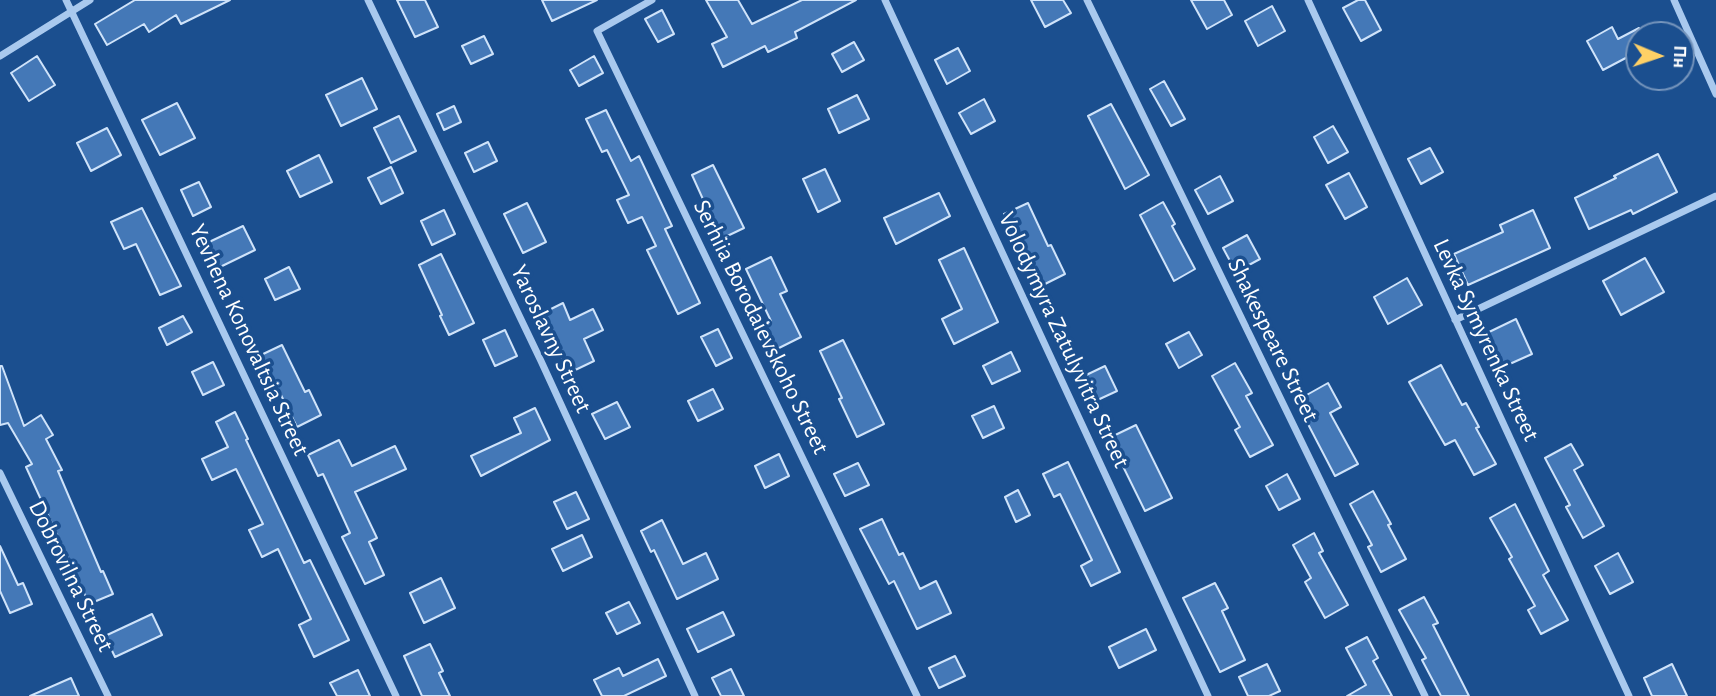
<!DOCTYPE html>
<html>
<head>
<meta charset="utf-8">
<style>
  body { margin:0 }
  #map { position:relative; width:1716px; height:696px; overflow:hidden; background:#1b4f8f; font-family:"Alegreya Sans",sans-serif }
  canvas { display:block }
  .north { position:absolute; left:1625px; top:21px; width:70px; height:70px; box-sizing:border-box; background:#1b4f8f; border:2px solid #7695bc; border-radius:50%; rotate:92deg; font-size:19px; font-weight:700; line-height:28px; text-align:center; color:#fff }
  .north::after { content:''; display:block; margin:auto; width:24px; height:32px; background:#ffd166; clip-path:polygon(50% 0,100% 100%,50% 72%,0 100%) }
</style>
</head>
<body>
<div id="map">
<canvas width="1716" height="696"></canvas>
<div class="north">Пн</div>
</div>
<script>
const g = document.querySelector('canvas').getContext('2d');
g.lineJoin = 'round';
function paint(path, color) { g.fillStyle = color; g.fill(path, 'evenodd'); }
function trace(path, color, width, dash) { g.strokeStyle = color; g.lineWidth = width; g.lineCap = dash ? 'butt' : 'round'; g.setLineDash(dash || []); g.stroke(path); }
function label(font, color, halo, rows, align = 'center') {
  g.font = font + ' "Alegreya Sans",sans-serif'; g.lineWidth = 7; g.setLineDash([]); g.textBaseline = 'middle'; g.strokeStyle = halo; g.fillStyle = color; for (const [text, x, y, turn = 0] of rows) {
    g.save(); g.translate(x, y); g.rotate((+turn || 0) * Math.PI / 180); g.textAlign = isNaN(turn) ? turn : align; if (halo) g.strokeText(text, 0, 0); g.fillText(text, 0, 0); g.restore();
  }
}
const building = new Path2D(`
  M135,0H230L181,24L176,15L149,32L144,24L107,45L95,24Z
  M397,0H425L438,27L415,37Z
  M542,0H597L552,21Z
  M706,0H738L752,24L802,0H856L795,32L797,38L768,52L765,46L723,67L712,44L727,37Z
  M1031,0H1063L1071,13L1045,27Z
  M1191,0H1224L1232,15L1207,29Z
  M1358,0H1365L1381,30L1361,41L1343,8Z
  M1272,6L1285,31L1258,46L1245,21Z
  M662,10L674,34L658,42L645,19Z
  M1612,27L1618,39L1639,28V51L1603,70L1587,41Z
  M484,36L493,54L471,64L462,46Z
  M854,42L864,60L842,72L832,54Z
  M958,48L970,71L947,84L935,60Z
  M37,56L55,85L29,101L11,73Z
  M594,56L603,73L579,86L570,70Z
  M362,78L377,109L341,126L326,95Z
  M1164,81L1185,119L1171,126L1150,89Z
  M857,95L869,119L839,133L828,109Z
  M984,99L995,121L971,134L959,113Z
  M177,103L195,138L160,155L142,120Z
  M1111,104L1149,175L1125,189L1088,116Z
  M454,106L461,122L444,130L437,114Z
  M606,110L631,161L639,156L672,226L665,229L700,303L678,314L647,250L656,246L642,217L628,223L617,200L629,195L607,150L602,152L586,119Z
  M399,116L416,151L391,163L374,128Z
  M1333,126L1348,152L1328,163L1314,137Z
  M107,128L121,155L91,171L77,143Z
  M488,142L497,161L474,172L465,153Z
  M1430,148L1443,172L1421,184L1408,159Z
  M1658,154L1677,192L1633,214L1631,210L1589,229L1575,198L1616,178L1614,176Z
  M319,155L332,182L300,197L287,171Z
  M713,165L744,228L721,239L692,175Z
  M391,167L403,193L381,204L368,178Z
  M825,169L840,201L818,212L803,179Z
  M1349,173L1367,207L1345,219L1326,185Z
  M1220,176L1233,201L1208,214L1195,190Z
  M199,182L211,207L193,216L181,190Z
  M939,193L950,216L896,244L884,218Z
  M1163,202L1175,224L1172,226L1195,269L1174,281L1140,215Z
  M527,203L546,242L523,253L504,214Z
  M1028,203L1048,246L1051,245L1065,274L1041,286L1004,214Z
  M142,208L181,286L160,295L136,244L124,249L111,222Z
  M444,210L455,234L432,245L421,221Z
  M1533,210L1550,248L1468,285L1454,254L1503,232L1500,225Z
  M243,226L255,250L218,268L207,243Z
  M1247,235L1260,259L1236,272L1223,248Z
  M964,248L998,322L954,344L942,319L962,309L939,260Z
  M441,254L474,323L449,335L440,316L442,315L419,265Z
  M771,257L787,291L780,294L801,337L769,353L757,327L771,321L746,269Z
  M1645,258L1664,292L1621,315L1603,281Z
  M289,267L300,289L275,300L265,279Z
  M1407,278L1422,305L1388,324L1374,297Z
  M563,303L570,320L593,309L603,330L584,339L594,361L569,373L548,329L545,330L537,316Z
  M183,316L192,332L167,345L159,328Z
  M1516,319L1532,354L1503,367L1487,333Z
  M718,329L732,358L716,366L701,337Z
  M505,330L517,356L495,366L483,340Z
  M1189,332L1202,355L1179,368L1166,344Z
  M843,340L884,424L857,437L839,399L842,398L820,351Z
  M282,345L305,392L309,390L321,415L297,427L261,355Z
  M1011,352L1020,371L992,384L983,366Z
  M213,362L224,385L203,395L192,372Z
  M1235,363L1252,393L1246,396L1273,445L1250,457L1235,430L1240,427L1212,376Z
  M1441,365L1462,405L1466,403L1479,427L1476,428L1496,464L1474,475L1455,440L1445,445L1409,382Z
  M0,366H2L24,426L41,415L53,435L46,439L62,470L58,471L101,572L103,571L113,594L89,604L26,467L32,464L8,423L0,425Z
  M1105,366L1117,391L1091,403L1080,378Z
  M1328,383L1341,407L1330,413L1358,464L1335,476L1296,401Z
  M713,389L723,409L698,421L688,401Z
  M617,402L630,427L605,439L592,414Z
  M994,406L1004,428L983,438L972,416Z
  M535,408L550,440L481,476L471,456L521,433L514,418Z
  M235,412L248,439L246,440L304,563L310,560L349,640L314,657L299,625L311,619L278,549L262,557L249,530L263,524L236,469L212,480L202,459L228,447L216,422Z
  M1136,425L1172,498L1145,511L1109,438Z
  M339,440L352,466L395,446L406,469L355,492L377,538L369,542L384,575L365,584L342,537L350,533L323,474L318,476L308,455Z
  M1571,444L1583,465L1574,470L1604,526L1583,538L1566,507L1570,505L1545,458Z
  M779,454L789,476L765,488L755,466Z
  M1068,462L1120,572L1091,586L1081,566L1092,560L1060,494L1054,497L1043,474Z
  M858,463L869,485L845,496L834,474Z
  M1287,474L1300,499L1279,510L1266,486Z
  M1018,490L1030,515L1016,522L1005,497Z
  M1373,491L1391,524L1388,525L1406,559L1381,572L1368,547L1372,545L1350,504Z
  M576,492L589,519L567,529L554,502Z
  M1515,504L1549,571L1543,575L1568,620L1541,634L1528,610L1535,606L1509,559L1512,557L1490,518Z
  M882,519L899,555L903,553L920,589L936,581L951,613L917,629L894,581L889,584L860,529Z
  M662,520L683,564L706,553L718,579L677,599L654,550L651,552L641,531Z
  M1314,533L1323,551L1319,553L1348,605L1325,618L1305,582L1311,578L1293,545Z
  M582,535L592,557L563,571L552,549Z
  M0,546L18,585L23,583L32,604L10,613L0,591Z
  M1618,553L1633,582L1610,594L1595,566Z
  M441,578L455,608L424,623L410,593Z
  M1215,583L1228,608L1222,611L1245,660L1220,672L1183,598Z
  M1424,597L1438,623L1433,625L1469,696H1441L1422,660L1426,658L1399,610Z
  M629,602L640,623L617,634L606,613Z
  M723,612L734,635L698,652L687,629Z
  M152,614L162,635L115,657L105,636Z
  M1146,629L1156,650L1119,668L1109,647Z
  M1367,637L1378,658L1373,661L1392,696H1347L1366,685L1346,648Z
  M430,644L443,671L439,673L450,696H422L404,656Z
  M955,656L965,676L939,688L929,668Z
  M658,659L666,676L624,696H602L594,680L619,668L623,676Z
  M1267,664L1280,691L1269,696H1248L1239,677Z
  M1672,664L1687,696H1652L1644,678Z
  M731,669L744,696H721L712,678Z
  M358,670L370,696H337L330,683Z
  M71,678L79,696H30Z`);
const minor = new Path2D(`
  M66,0L396,696
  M368,0L541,361L695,696
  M652,0L597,31L917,696
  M885,0L1208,696
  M1087,0L1425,696
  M1308,0L1629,696
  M1674,0L1716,94
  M0,56L90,0
  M1455,320L1716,196
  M0,473L108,696`);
const streetNames = [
  ["Serhiia Borodaievskoho Street",761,327,64],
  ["Yaroslavny Street",551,339,65],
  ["Yevhena Konovaltsia Street",249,340,65],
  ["Volodymyra Zatulyvitra Street",1064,340,65],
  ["Shakespeare Street",1273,340,64],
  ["Levka Symyrenka Street",1486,340,65],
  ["Dobrovilna Street",71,576,64]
];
paint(building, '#4478b7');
trace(building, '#cfe3fa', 2);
trace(minor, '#a9c9ee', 7);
label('24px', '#fff', '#1b4f8f', streetNames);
</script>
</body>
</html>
